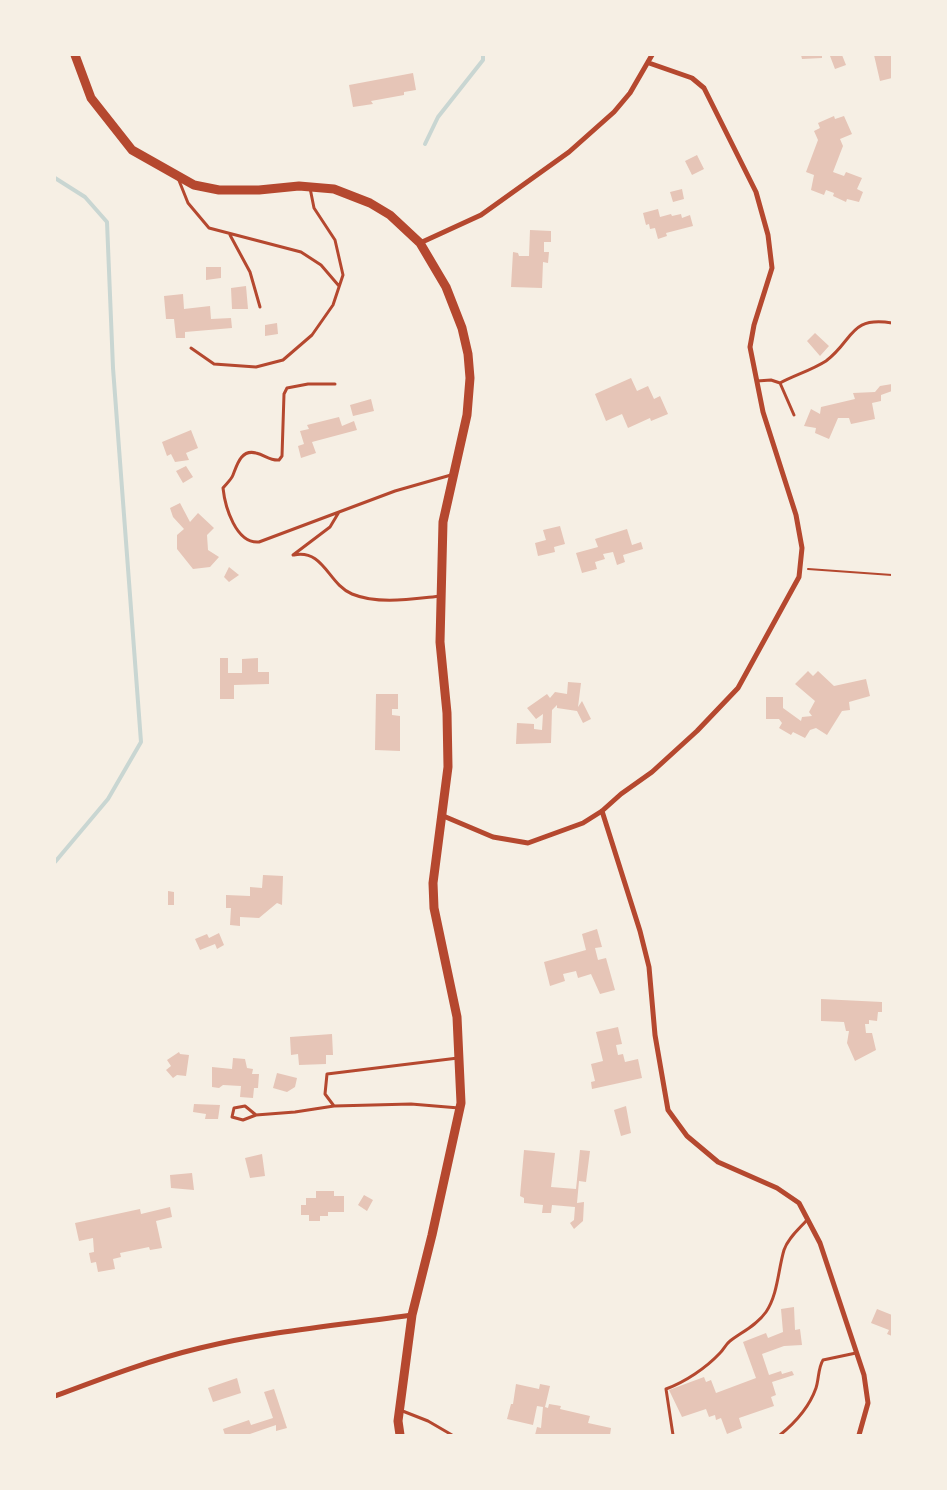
<!DOCTYPE html>
<html>
<head>
<meta charset="utf-8">
<style>
  body { margin:0 }
  #map { position:relative; width:947px; height:1490px; overflow:hidden; background:#f6efe4; font-family:Arial,sans-serif }
  canvas { display:block }
  .frame { position:absolute; inset:0; border:56px solid #f6efe4; pointer-events:none }
</style>
</head>
<body>
<div id="map">
<canvas width="947" height="1490"></canvas>
<div class="frame"></div>
</div>
<script>
const g = document.querySelector('canvas').getContext('2d');
g.lineJoin = 'round';
function trace(path, color, width, dash) { g.strokeStyle = color; g.lineWidth = width; g.lineCap = dash ? 'butt' : 'round'; g.setLineDash(dash || []); g.stroke(path); }
function paint(path, color) { g.fillStyle = color; g.fill(path, 'evenodd'); }
const stream = new Path2D(`
  M425,144L438,117L483,60V55
  M55,178L85,197L107,222L113,368L141,742L108,799L55,862`);
const building = new Path2D(`
  M801,55H822V58L802,59Z
  M842,55L846,65L835,69L830,56Z
  M874,55H892V78L880,81Z
  M413,73L416,90L404,92V95L371,101L373,104L353,107L349,85Z
  M834,116L835,119L844,116L852,134L840,139L843,146L833,172L844,176L846,172L862,178L857,189L863,192L859,202L847,199L846,202L833,196L834,193L826,190L824,195L811,190L814,175L806,172L818,140L814,131L820,128L818,123Z
  M697,155L704,169L692,175L685,161Z
  M682,189L684,199L673,202L670,192Z
  M658,209L660,217L671,214L672,216L681,214L682,218L690,215L693,226L666,233L667,236L658,239L655,228L650,229L649,224L646,225L643,213Z
  M530,230L551,231V242H544V252H549L548,263L543,262L542,288L511,287L513,252L518,253L519,256H529Z
  M206,267H221V278L206,280Z
  M246,286L248,309H232L231,288Z
  M183,294L184,309L210,306L211,319L231,318L232,328L185,332V338H176L174,319H166L164,296Z
  M277,323L278,334L265,336V325Z
  M815,333L829,346L820,356L807,341Z
  M631,378L637,391L648,386L654,399L660,396L668,414L651,421L650,418L628,428L622,414L606,421L595,394Z
  M892,384V391L881,395V401L872,403L875,419L851,424L849,418H838L829,439L815,433L816,428L804,426L811,409L820,414L821,407L855,399L853,393L875,392L880,386Z
  M371,399L374,411L353,416L350,405Z
  M339,417L342,426L354,421L357,430L312,442L316,453L301,458L298,446L304,444L300,431L309,429L307,425Z
  M191,430L198,448L186,453L189,460L175,462L171,454L167,456L162,442Z
  M186,466L193,477L183,483L176,471Z
  M180,503L190,522L198,513L214,528L207,535L208,550L219,557L210,567L193,569L177,549V535L184,529L173,517L170,508Z
  M560,526L565,544L554,547L555,552L538,556L535,543L546,540L543,530Z
  M627,529L632,545L641,542L643,549L623,555L625,562L617,565L613,552L603,554L605,559L595,562L597,569L582,573L576,553L598,547L595,539Z
  M229,567L239,575L229,582L224,577Z
  M220,658H228V673H242V659L258,658V672H269V684L234,685V699H220Z
  M808,671L813,676L818,671L834,686L866,679L870,696L849,702L850,710L842,711L827,735L816,728L810,730L805,738L793,732L791,735L779,728L782,723L779,719H766V697H783V708L801,721L802,717L812,716L809,712L815,701L795,684Z
  M568,682L581,683L578,707L582,701L591,719L583,723L577,711L557,708V705L552,710L551,743L516,744L517,723L534,724V729L542,730L543,714L536,719L527,708L547,694L550,698L555,692L567,694Z
  M376,694H398V709H392V715L400,716V751L375,750Z
  M263,875L283,876L282,905L277,903L259,918L240,917V926L230,925L231,908H226V895L250,896V887L262,888Z
  M168,891L174,892V905H168Z
  M597,929L602,947L595,948L598,960L606,958L615,990L600,994L591,974L578,978L576,971L563,974L565,981L550,986L544,962L586,950L582,934Z
  M219,933L224,945L217,949L215,944L200,950L195,939L207,934L209,938Z
  M821,999L882,1002V1012H878L877,1021L869,1020V1024H865L866,1033H872L876,1050L855,1061L847,1043L849,1031H846L844,1022L821,1021Z
  M618,1027L622,1044L616,1045L618,1055L623,1054L625,1062L638,1059L642,1078L592,1089L591,1082L595,1081L591,1064L603,1061L596,1032Z
  M332,1034L333,1055H326V1064L299,1065L298,1054L291,1055L290,1037Z
  M179,1052L180,1054L189,1055L186,1076L177,1075L173,1078L166,1070L171,1066L167,1060Z
  M233,1058L245,1059L247,1068L253,1069L252,1074H259L258,1088H254L253,1098L240,1097L241,1086L223,1085L219,1088L212,1087V1067L232,1069Z
  M277,1073L297,1078L295,1087L287,1092L273,1088Z
  M194,1104L220,1105L218,1119H205L206,1114L193,1112Z
  M626,1106L631,1133L621,1136L614,1110Z
  M524,1150L555,1153L551,1187L576,1189L580,1150L590,1151L586,1182L579,1181L577,1203L584,1202L583,1221L574,1229L570,1223L574,1220L575,1207L552,1205L551,1213H542L543,1205L524,1203V1198L520,1196Z
  M262,1154L265,1176L250,1178L245,1158Z
  M192,1173L194,1190L171,1188L170,1175Z
  M316,1191H334V1196H344V1212H328V1216H320V1221H309V1215H301V1205H306V1198H316Z
  M364,1195L373,1200L367,1211L358,1205Z
  M170,1207L172,1217L156,1221L162,1248L150,1250L149,1247L120,1253L121,1257L113,1259L115,1269L98,1272L96,1262L91,1263L89,1253L94,1252L93,1238L79,1241L75,1223L140,1209L141,1214Z
  M794,1307L795,1330L800,1329L802,1345L784,1346L762,1354L769,1375L781,1371L782,1374L792,1371L794,1375L772,1382L776,1395L771,1397L774,1406L739,1418L742,1428L727,1434L721,1418L716,1420L715,1415L709,1417L706,1409L682,1417L669,1390L704,1377L706,1382L711,1380L716,1393L756,1378L743,1342L766,1333L768,1338L783,1332L781,1309Z
  M877,1309L892,1315V1336L887,1334L889,1330L871,1323Z
  M237,1378L241,1393L213,1402L208,1388Z
  M516,1384L539,1389L540,1384L550,1386L545,1407L548,1408L549,1404L561,1406L560,1409L590,1416L588,1423L611,1428L610,1435H535L537,1427L541,1428L543,1407L537,1406L533,1425L507,1419L511,1404H513Z
  M274,1389L287,1428L276,1431V1425L247,1435H225L223,1429L249,1420L251,1425L273,1418L264,1392Z`);
const path = new Path2D(`
  M808,569L892,575`);
const service = new Path2D(`
  M178,178L188,203L209,228L301,252L321,265L339,286
  M230,235L250,272L260,307
  M191,348L214,364L256,367L283,360L312,335L333,305L343,275L335,240L314,208L310,188
  M757,381L771,380L780,383L794,415
  M780,383C795,375 812,370 826,361C854,340 849,316 892,323
  M335,384H308L287,388L284,394L282,456L279,460C270,461 265,455 256,453C241,449 237,465 233,475C231,480 226,484 223,488C225,507 236,544 259,542L339,512
  M293,555L330,527L339,512L395,491L451,475
  M294,555C324,549 328,584 352,594C379,605 412,599 441,596
  M334,1106L325,1094L327,1074L458,1058
  M256,1115L245,1106L234,1108L232,1117L243,1120L256,1115L295,1112L334,1106L411,1104L459,1108
  M400,1410L428,1421L452,1435
  M673,1435L666,1389C685,1382 706,1368 720,1353C724,1349 726,1344 730,1341C742,1332 757,1325 766,1312C778,1294 778,1270 784,1250C788,1238 799,1229 807,1220
  M780,1435C796,1422 809,1408 816,1388C819,1379 818,1368 823,1360L856,1353`);
const minor = new Path2D(`
  M420,243L481,215L569,152L614,112L630,93L652,55
  M602,811L640,931L649,967L655,1035L668,1110L687,1136L718,1162L777,1188L799,1203L820,1243L864,1375L868,1403L859,1435
  M441,815L493,837L528,843L583,823L602,811L621,794L652,772L697,731L738,688L799,577L802,548L796,515L763,412L750,347L754,325L772,268L768,235L756,192L704,88L692,78L649,63
  M55,1396C103,1378 150,1360 200,1348C269,1331 341,1325 412,1315`);
const secondary = new Path2D(`
  M75,55L91,98L132,150L194,185L219,190H259L299,186L334,189L370,203L390,215L420,243L446,287L462,328L468,354L470,378L467,415L443,522L440,642L447,713L448,767L433,883L434,908L457,1017L461,1103L432,1235L412,1315L398,1421L400,1435`);
trace(stream, '#c9d6d2', 4);
paint(building, '#e6c5b7');
trace(path, '#b5482f', 2);
trace(service, '#b5482f', 3);
trace(minor, '#b5482f', 5);
trace(secondary, '#b5482f', 9);
</script>
</body>
</html>
